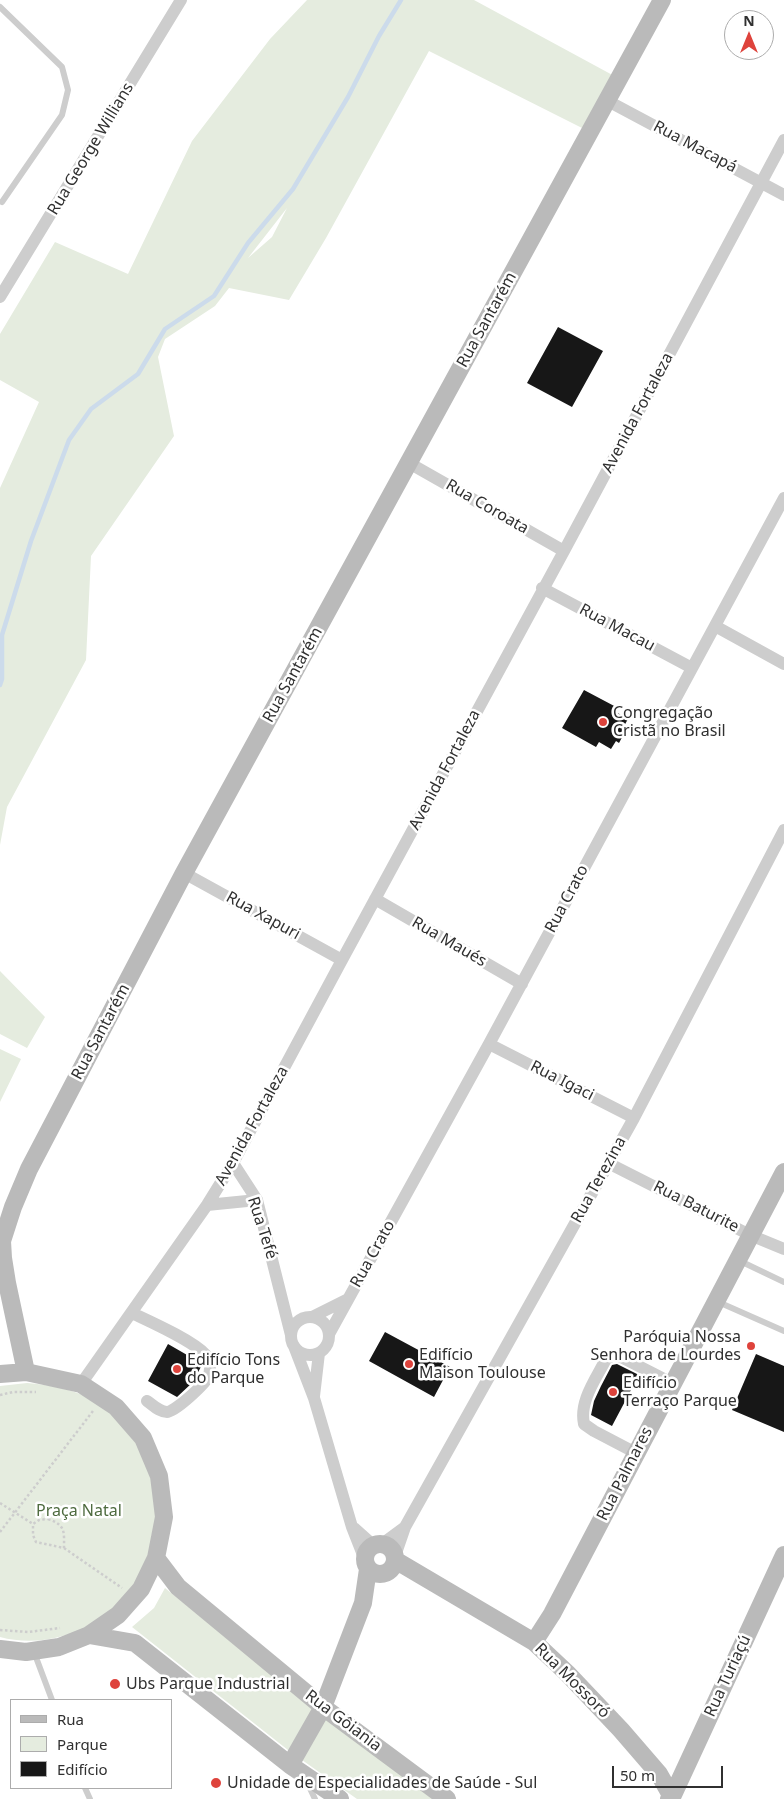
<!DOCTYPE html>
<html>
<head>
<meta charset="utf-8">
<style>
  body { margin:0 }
  #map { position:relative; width:784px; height:1799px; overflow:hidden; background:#fff; font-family:"Noto Sans",sans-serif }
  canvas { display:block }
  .legend { position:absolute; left:10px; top:1699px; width:162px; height:90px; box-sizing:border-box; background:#fff; border:1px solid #acacac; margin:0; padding:6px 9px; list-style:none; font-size:15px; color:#303030 }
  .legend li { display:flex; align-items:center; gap:10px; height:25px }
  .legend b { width:25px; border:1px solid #acacac }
  .north { position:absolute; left:724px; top:10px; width:50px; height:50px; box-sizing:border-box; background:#fff; border:1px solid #acacac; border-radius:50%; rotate:0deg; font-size:14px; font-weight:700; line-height:20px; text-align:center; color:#303030 }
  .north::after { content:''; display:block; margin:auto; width:18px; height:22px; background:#de433c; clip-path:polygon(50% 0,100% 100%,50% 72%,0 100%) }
  .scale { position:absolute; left:612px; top:1766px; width:111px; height:22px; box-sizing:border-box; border:2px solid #303030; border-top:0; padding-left:6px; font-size:15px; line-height:18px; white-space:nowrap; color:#303030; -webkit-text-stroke:4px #fff; paint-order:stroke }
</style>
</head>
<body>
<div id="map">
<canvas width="784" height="1799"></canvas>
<ul class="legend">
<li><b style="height:6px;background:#bababa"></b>Rua</li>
<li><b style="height:14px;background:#e5ecdf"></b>Parque</li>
<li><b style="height:14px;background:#171717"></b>Edifício</li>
</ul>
<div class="north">N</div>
<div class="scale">50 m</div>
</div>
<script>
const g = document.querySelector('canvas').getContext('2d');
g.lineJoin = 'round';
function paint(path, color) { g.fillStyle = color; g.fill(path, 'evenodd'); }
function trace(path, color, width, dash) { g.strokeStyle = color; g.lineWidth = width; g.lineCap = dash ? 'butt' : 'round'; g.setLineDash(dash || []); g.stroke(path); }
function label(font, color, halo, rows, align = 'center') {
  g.font = font + ' "Noto Sans",sans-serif'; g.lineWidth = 5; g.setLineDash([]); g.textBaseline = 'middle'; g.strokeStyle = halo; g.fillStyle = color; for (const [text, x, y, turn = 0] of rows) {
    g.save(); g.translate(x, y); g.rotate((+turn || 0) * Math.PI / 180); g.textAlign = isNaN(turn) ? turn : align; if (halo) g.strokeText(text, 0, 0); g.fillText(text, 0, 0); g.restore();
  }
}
const green = new Path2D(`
  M307,0H474L618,78L584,129L429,51L326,238L289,300L229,288L215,306L165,339L158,357L174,436L91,556L86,660L7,807L0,845V488L39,402L0,380V334L55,242L128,274L192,141L270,39ZM287,208L272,237L248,258Z
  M0,971L45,1017L27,1048L0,1034Z
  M0,1049L21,1059L0,1102Z
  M27,1383C49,1385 69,1388 89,1398C124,1415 148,1452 155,1490C156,1494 158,1500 158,1505C157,1514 154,1525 152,1534C150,1545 149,1558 145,1568C122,1621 55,1652 0,1637V1386Z
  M165,1588L313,1706L434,1799H357L288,1750L132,1627L154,1608Z`);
const stream = new Path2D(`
  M0,685L2,679V635L31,541L69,440L91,409L138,374L165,329L214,296L248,243L293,189L348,97L379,36L401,0`);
const building = new Path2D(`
  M558,327L603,351L572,407L527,383Z
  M584,690L618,708L616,712L628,719L624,726L627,728L619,743L616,741L611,749L599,742L596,747L562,728Z
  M385,1332L450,1367L434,1397L369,1361Z
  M168,1344L201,1363L202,1365L192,1383L177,1397L148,1381Z
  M756,1354L784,1366V1432L732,1410Z
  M617,1364L639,1375L612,1426L591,1415L594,1401L601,1386L612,1365Z`);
const path = new Path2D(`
  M0,1395L13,1392H36
  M0,1503L33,1524
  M48,1519C66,1525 64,1532 64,1548L36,1542L33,1535V1524L39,1520Z
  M0,1532L93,1411
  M64,1548L122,1588
  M0,1630L28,1632L60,1628`);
const lane = new Path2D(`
  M0,7L62,67L68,90L62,115L2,202
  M740,1261L784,1282
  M716,1301L784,1331
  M34,1652L52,1700
  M307,1782L315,1799
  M85,1788L90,1799`);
const street = new Path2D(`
  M606,100L784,195
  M0,297L181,0
  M409,463L564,551
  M542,588L692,668
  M715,626L784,664
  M184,873L342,960
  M375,899L522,984
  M489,1044L634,1118
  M233,1163L257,1200L291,1335
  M608,1163L750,1235L784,1249
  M207,1205L257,1200
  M132,1313C151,1322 192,1340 206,1355C211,1361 211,1371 208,1377C205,1384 175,1412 167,1412C159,1412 153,1405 147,1401
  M312,1317L348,1299
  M291 1336a19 19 0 1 1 38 0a19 19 0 1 1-38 0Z
  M329,1334L489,1044L784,498
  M294,1346L314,1398L352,1527L365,1560
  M81,1384L207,1205L233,1163L342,960L564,551L784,140
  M314,1396L319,1353
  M636,1453L594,1431L584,1424C579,1401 596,1379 606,1359L612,1356H619L672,1383
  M354,1528L373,1545
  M382,1544L405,1527
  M395,1556L405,1527L634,1118L784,830`);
const secondary = new Path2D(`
  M26,1372L7,1283L3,1258L2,1241L13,1207L29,1169L184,873L662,0
  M0,1374L26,1372L81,1384L116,1407L143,1438L159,1476L164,1517L156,1558L141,1589L118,1615L89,1635L59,1647L26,1652L0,1649
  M365 1559a15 15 0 1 1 30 0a15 15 0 1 1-30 0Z
  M156,1558L178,1587L323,1707L447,1799
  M395,1560L534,1642L567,1673L621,1730L659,1774L672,1797
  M89,1635L135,1643L290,1765L340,1799
  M534,1642L552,1614L784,1172
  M290,1765L323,1707L363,1603L368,1569
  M669,1799L672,1797L784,1555`);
const markers = [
  [603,722,5,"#de433c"],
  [751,1346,5,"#de433c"],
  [409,1364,5,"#de433c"],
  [177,1369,5,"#de433c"],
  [613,1392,5,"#de433c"],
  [115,1684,6,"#de433c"],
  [216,1783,6,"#de433c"]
];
const streetNames = [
  ["Rua Macapá",695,147,28],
  ["Rua George Willians",91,149,-59],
  ["Rua Santarém",487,320,-61],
  ["Avenida Fortaleza",638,413,-62],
  ["Rua Coroata",487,507,30],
  ["Rua Macau",617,628,28],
  ["Rua Santarém",293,675,-61],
  ["Avenida Fortaleza",445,770,-62],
  ["Rua Crato",567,899,-62],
  ["Rua Xapuri",263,916,29],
  ["Rua Maués",449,942,30],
  ["Rua Santarém",101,1032,-62],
  ["Rua Igaci",562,1081,27],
  ["Avenida Fortaleza",252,1126,-61],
  ["Rua Terezina",599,1180,-61],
  ["Rua Baturite",696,1207,27],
  ["Rua Tefé",262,1228,72],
  ["Rua Crato",373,1254,-61],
  ["Rua Palmares",625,1474,-63],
  ["Rua Turiaçú",728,1676,-65],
  ["Rua Mossoró",572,1681,45],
  ["Rua Gôiania",343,1721,37]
];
const poiNames = [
  ["Congregação",613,713],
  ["Cristã no Brasil",613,731],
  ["Paróquia Nossa",741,1337,"right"],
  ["Senhora de Lourdes",741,1355,"right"],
  ["Edifício",419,1355],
  ["Maison Toulouse",419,1373],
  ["Edifício Tons",187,1360],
  ["do Parque",187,1378],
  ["Edifício",623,1383],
  ["Terraço Parque",623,1401],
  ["Ubs Parque Industrial",126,1684],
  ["Unidade de Especialidades de Saúde - Sul",227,1783]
];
const parkNames = [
  ["Praça Natal",79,1511]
];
paint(green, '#e5ecdf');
trace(stream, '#ccdbeb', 4.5);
paint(building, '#171717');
trace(path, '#cdcdcd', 2.5, [2.5, 2.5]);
trace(lane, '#cdcdcd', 6);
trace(street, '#cdcdcd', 12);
trace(secondary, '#bababa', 18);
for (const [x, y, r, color] of markers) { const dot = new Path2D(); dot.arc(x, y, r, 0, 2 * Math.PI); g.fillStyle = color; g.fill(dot); trace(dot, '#fff', 2); }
label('16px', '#303030', '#fff', streetNames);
label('16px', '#303030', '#fff', poiNames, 'left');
label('16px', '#4e6b3f', '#fff', parkNames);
</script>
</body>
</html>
